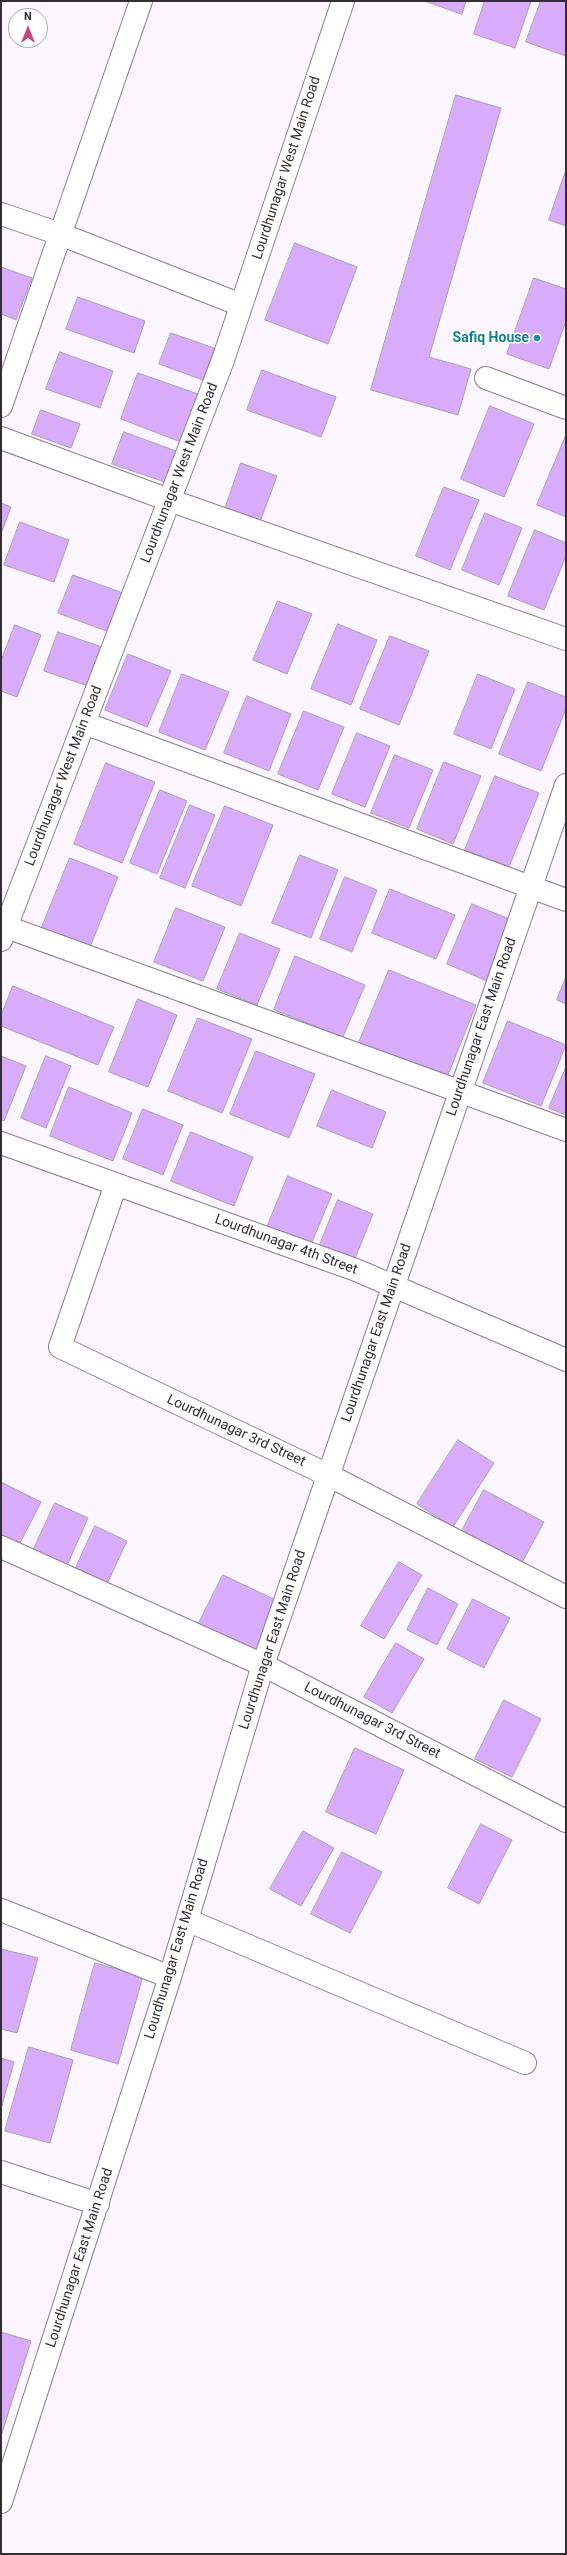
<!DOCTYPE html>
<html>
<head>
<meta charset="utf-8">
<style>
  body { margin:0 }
  #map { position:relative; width:567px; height:2555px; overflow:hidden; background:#faf5fe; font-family:Roboto,sans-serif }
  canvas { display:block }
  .frame { position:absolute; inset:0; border:2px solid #322f34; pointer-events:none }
  .north { position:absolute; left:8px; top:8px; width:40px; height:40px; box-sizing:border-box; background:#fff; border:1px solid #adacae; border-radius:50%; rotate:0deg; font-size:11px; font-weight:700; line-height:16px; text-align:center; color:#322f34 }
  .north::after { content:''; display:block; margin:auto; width:14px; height:18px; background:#cd4174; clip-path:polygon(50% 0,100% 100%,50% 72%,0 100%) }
</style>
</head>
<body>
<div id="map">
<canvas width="567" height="2555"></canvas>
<div class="frame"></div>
<div class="north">N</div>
</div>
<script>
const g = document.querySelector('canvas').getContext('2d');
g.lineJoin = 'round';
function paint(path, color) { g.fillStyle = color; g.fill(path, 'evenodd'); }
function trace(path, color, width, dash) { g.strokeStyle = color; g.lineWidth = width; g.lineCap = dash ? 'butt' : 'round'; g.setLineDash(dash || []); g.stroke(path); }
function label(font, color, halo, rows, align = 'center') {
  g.font = font + ' Roboto,sans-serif'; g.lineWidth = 3; g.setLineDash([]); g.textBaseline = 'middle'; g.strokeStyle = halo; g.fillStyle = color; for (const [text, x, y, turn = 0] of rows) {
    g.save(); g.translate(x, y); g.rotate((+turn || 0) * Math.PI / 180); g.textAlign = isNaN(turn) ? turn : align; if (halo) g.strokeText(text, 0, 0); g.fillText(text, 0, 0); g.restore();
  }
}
const building = new Path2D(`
  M425,1H466L462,14Z
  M485,1H531L515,48L474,34Z
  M541,1H566V56L526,42Z
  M456,95L501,108L429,357L471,369L458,415L371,390Z
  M566,170V226L549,220Z
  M295,243L357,267L328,344L265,320Z
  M1,267L32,278L16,320L1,314Z
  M534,278L566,289V321L549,369L507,354Z
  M78,297L145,321L134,353L66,329Z
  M171,333L214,348L203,380L159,364Z
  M60,352L113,371L100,408L46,389Z
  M262,370L336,397L321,437L247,410Z
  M138,373L198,394L181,442L121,419Z
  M490,406L534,424L504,497L461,479Z
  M41,410L80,424L71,448L32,434Z
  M124,432L176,451L165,482L112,464Z
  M566,435V517L537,505Z
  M241,463L277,476L260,522L225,509Z
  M444,487L479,500L450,570L416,556Z
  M1,503L11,507L1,534Z
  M485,513L522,528L499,585L462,570Z
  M20,522L69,540L54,582L4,565Z
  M535,530L566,543V556L544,610L508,596Z
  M73,575L123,593L109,632L58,613Z
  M278,601L312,614L287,674L253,660Z
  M338,624L377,640L351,705L311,689Z
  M15,625L41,635L17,697L1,691V661Z
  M58,632L102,647L88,686L44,671Z
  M390,636L429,651L399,725L360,709Z
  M128,654L171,671L147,727L105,710Z
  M182,674L229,692L205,750L159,732Z
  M478,674L515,689L491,749L454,734Z
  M528,682L566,697V709L541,771L499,754Z
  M247,696L291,714L269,771L224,753Z
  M304,711L344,727L318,790L278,774Z
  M357,733L390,746L365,807L332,794Z
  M395,755L433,770L409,828L371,813Z
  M444,762L481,776L453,844L417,829Z
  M106,763L155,782L122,863L74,844Z
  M495,776L539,793L509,867L465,850Z
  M160,790L187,801L157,874L130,863Z
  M190,805L215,815L185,888L160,878Z
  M225,806L273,825L241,906L192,886Z
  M300,855L338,870L311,938L272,923Z
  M70,858L118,877L88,952L40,932Z
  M345,877L377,890L352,952L320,939Z
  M390,889L455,915L436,959L372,933Z
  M472,904L512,920L487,981L447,964Z
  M176,908L225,927L203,981L154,962Z
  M240,933L280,949L257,1005L217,989Z
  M295,956L365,985L343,1037L274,1010Z
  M389,970L476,1005L444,1085L356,1050Z
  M566,977V1004L557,1000Z
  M13,986L114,1027L98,1065L1,1026V1016Z
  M138,999L177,1015L148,1087L109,1072Z
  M198,1018L252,1039L222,1113L168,1091Z
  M508,1021L566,1045L541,1106L483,1083Z
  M256,1051L315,1074L289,1138L230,1114Z
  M1,1056L26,1066L4,1121L1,1120Z
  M46,1056L71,1066L46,1128L21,1118Z
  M566,1067V1115L549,1108Z
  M69,1087L132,1113L113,1161L50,1136Z
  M332,1090L386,1112L372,1148L317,1126Z
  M143,1109L183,1125L163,1175L123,1159Z
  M191,1132L253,1157L234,1206L171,1181Z
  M288,1176L332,1194L310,1247L266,1230Z
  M338,1200L373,1214L352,1266L317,1252Z
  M458,1440L494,1463L453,1527L417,1504Z
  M1,1482L41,1502L19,1545L1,1536Z
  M484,1490L544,1522L519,1568L459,1536Z
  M55,1503L88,1518L66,1568L32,1553Z
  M95,1526L127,1541L106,1586L74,1572Z
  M399,1562L422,1575L384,1639L361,1626Z
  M223,1575L280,1602L255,1653L198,1625Z
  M428,1588L458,1604L437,1645L407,1630Z
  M473,1599L510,1618L484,1668L447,1649Z
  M396,1643L424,1659L392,1713L364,1697Z
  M504,1700L541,1719L512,1777L475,1759Z
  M355,1748L404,1770L376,1834L326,1812Z
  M481,1824L512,1840L479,1904L448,1888Z
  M303,1831L334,1848L301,1906L270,1889Z
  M342,1852L382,1872L350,1933L311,1914Z
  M1,1949L38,1958L17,2033L1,2029Z
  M95,1963L143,1976L118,2064L71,2050Z
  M29,2047L73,2060L50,2143L5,2131Z
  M1,2058L14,2062L1,2109Z
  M1,2332L31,2341L1,2436Z`);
const minor = new Path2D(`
  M1,214L60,234L241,305
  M486,378L566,408
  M1,406L141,1
  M1,438L169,500L566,639
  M84,723L566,900
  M1,925L566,1130
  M1,940L223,360L343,1
  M1,1143L356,1270L566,1360
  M116,1184L60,1347L328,1475L566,1597
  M1,1547L263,1665L566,1821
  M1,1910L170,1977
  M187,1920L525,2063
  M1,2172L98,2204
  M1,2502L170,1977L263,1665L566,785`);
const markers = [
  [537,338,4,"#0f9aa8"]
];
const streetNames = [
  ["Lourdhunagar West Main Road",287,168,-72],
  ["Lourdhunagar West Main Road",180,473,-69],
  ["Lourdhunagar West Main Road",64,776,-69],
  ["Lourdhunagar East Main Road",482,1027,-71],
  ["Lourdhunagar 4th Street",286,1245,20],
  ["Lourdhunagar East Main Road",377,1333,-71],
  ["Lourdhunagar 3rd Street",236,1431,25],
  ["Lourdhunagar East Main Road",273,1640,-72],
  ["Lourdhunagar 3rd Street",372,1721,27],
  ["Lourdhunagar East Main Road",177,1949,-73],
  ["Lourdhunagar East Main Road",80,2258,-72]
];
const cultureNames = [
  ["Safiq House",529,338]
];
paint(building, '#d9abfb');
trace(building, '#a8a1af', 1);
trace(minor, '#8a8390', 24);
trace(minor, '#fff', 22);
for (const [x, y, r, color] of markers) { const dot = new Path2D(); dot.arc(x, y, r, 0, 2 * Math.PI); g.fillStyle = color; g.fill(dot); trace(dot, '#fff', 1.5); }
label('14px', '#322f34', '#fff', streetNames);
label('bold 14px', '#0d838f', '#fff', cultureNames, 'right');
</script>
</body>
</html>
